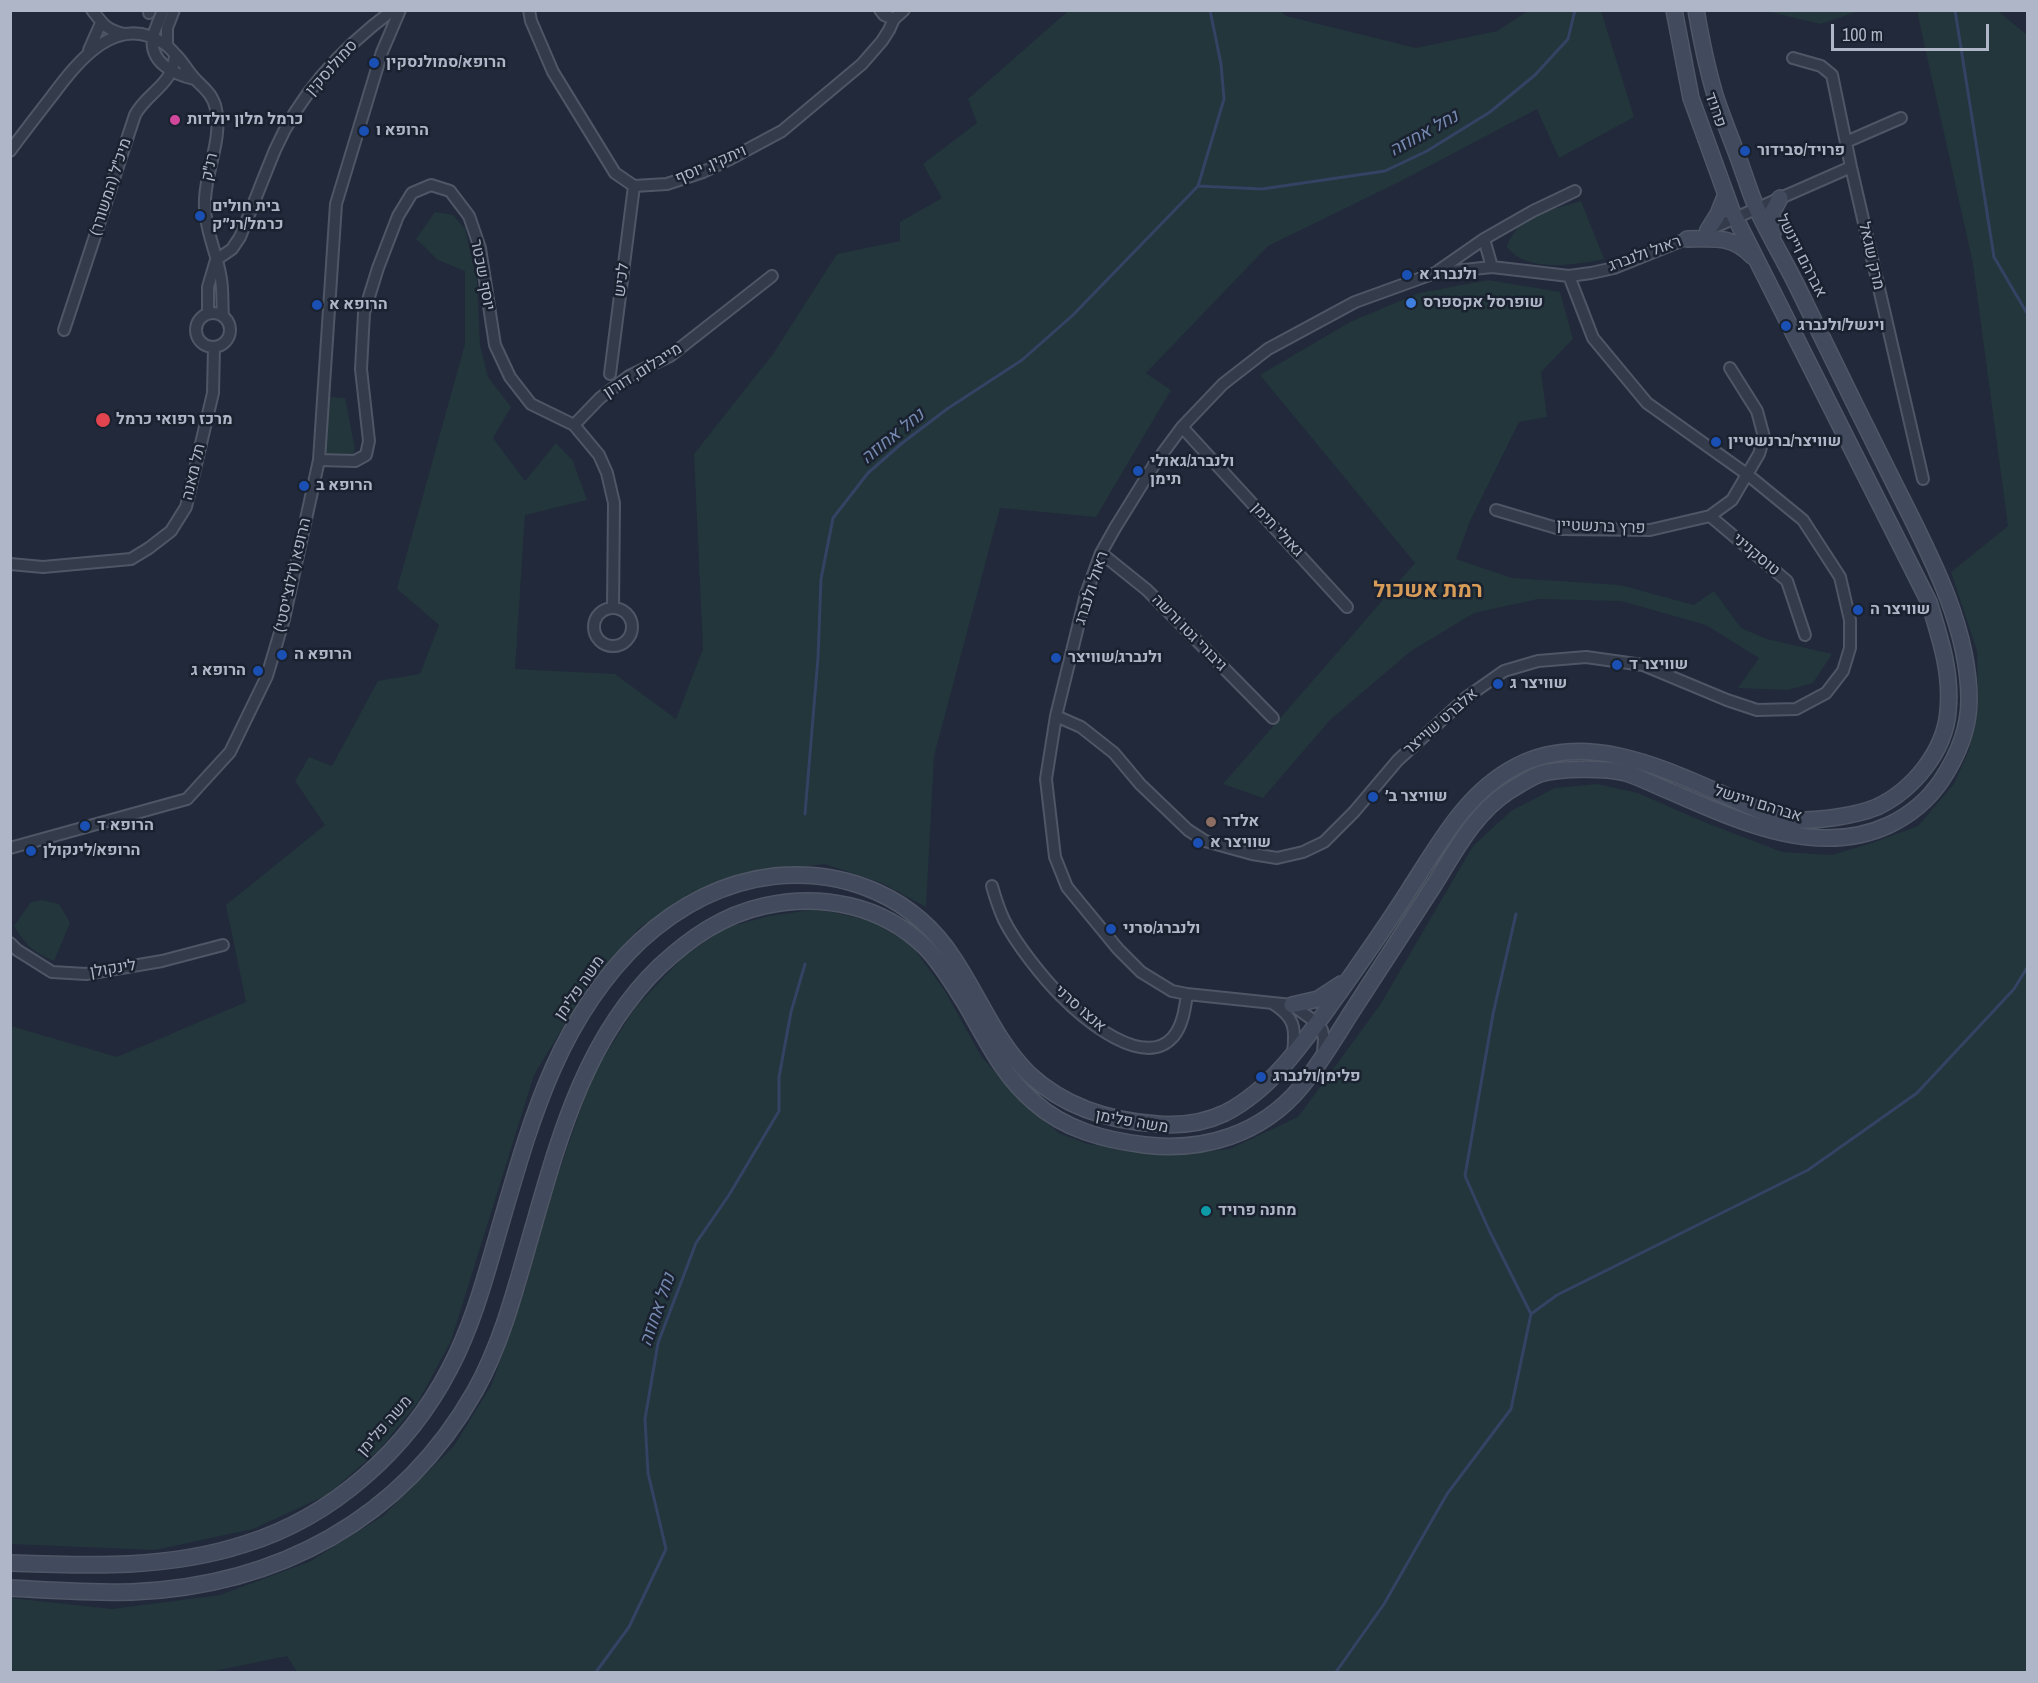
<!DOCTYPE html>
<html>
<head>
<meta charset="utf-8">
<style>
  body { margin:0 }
  #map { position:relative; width:2038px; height:1683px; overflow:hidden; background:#21293b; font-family:"Archivo Narrow",sans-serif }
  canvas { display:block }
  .frame { position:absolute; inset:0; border:12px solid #afb6c7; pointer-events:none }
  .scale { position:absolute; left:1831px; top:24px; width:158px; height:27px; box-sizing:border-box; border:3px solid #afb6c7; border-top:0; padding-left:8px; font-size:18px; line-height:21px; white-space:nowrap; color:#afb6c7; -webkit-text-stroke:4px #1a212f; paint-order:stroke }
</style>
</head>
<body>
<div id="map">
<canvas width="2038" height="1683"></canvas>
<div class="frame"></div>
<div class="scale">100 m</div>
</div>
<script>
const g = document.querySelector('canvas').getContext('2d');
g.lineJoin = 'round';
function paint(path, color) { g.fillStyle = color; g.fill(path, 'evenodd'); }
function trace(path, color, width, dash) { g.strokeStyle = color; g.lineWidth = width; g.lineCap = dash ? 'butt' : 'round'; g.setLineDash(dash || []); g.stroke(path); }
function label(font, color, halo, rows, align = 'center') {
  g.font = font + ' "Archivo Narrow",Heebo,sans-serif'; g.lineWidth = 5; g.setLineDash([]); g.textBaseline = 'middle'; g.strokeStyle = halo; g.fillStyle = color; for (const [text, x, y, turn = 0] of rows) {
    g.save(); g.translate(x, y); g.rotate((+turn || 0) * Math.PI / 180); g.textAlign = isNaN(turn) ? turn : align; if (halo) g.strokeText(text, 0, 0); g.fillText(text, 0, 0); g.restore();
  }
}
const green = new Path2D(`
  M1068,11H1281L1286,16L1416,48L1497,31L1528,11H1601L1634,117L1559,158L1537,109L1401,181L1268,246L1146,373L1171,390L1096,517L1000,508L934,756L926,907L882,883L825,864L744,873L687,895L639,928L589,984L534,1075L451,1341L418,1402L379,1450L327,1495L253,1529L155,1550L11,1544V1026L117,1057L246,1002L226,905L325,825L295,781L309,757L332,766L378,681L420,674L439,625L397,589L465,344V271L438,260L416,239L435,212L453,215L465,229L477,281L480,346L488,377L511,407L493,438L525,481L556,443L573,461L587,500L525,515L515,669L615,674L676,719L703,649L694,454L773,354L837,254L900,241V222L942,198L923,164L977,123L968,99Z
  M1766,11H1859L1821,24Z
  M1917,11H1998L2027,35V1672H297L287,1656L210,1672H11V1598L112,1609L220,1595L309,1562L383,1516L454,1446L492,1384L525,1289L549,1201L592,1076L635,1008L682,958L725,928L769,916L817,909L873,921L912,946L945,991L981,1056L1023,1104L1059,1133L1088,1144L1170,1155L1230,1149L1298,1117L1380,1005L1473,846L1511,811L1555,788L1597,784L1638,793L1704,822L1782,852L1832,855L1872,843L1918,826L1954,784L1969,750L1978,709L1977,651L1951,572L2008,526L1973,264Z
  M1581,201L1604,259C1576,265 1526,273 1507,247C1515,216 1555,209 1581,201Z
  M1488,280L1560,292L1573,339L1541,372L1547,417L1519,422L1470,521L1456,559L1512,578L1620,585L1694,605L1714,591L1741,628L1767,639L1832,654L1813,683L1788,690L1738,688L1759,658L1706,625L1621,601L1538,599L1474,613L1411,651L1330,720L1263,798L1223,784L1415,563L1260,375L1350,322L1419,293Z
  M326,397L345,398L355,449L353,459L322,457Z
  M42,900L59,904L70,923L54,961C33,952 26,945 14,926L31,902Z`);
const stream = new Path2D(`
  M1955,10L1994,257L2028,315
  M1198,186L1262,189L1385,171L1427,151L1490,112L1535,75L1568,39L1575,10
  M805,814L818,658L821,579L833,518L868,473L901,444L947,409L1022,360L1073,315L1198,186L1224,99L1221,64L1210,10
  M1516,914L1493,1014L1465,1176L1489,1230L1531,1314
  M596,1672L629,1627L666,1549L648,1473L645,1419L658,1343L696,1243L729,1195L779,1111V1077L791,1012L805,964
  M1336,1672L1384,1604L1447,1494L1511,1409L1531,1314L1557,1295L1808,1170L1917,1093L2014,989L2028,966`);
const minor = new Path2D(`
  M92,10C103,24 106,30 124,34
  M163,10C160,19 155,28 153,37C149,62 174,75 195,79
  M529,10L531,21L553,72L615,173L634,186L667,184L703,172L728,160L782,131L862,64L882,41L889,30L894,19L904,10
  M880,10L884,15L894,19
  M149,13L150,10
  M167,45V28L174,10
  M89,50L101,23
  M1793,58L1821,66L1832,75L1851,167L1923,479
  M1846,142L1901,118
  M10,151C24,132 38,114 52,96C78,61 118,10 166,45C170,48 173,52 176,55C184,63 188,72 196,80C205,89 213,95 216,109C223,142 203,175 205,208C206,233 218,256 221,279C223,291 222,304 223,316
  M1708,230L1851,167
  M216,260L232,249L240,237C252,208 263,179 275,150C300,93 343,47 393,10
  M1492,267L1484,239L1533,211L1575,191
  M1438,271L1484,239
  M196 330a17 17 0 1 1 34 0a17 17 0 1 1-34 0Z
  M208,314V287L216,260
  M64,330L135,115C147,92 174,85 175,54
  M610,374L634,186
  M574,425L600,398L629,376L670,356L772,276
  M1182,427L1347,607
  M319,460L355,461L366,455L369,441L361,369L364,313L378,268L398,216L412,193L431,185L450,191L469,216L480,248L495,345L510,377L531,404L574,425L599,455L607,473L614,503L613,608
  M1496,510L1560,529L1650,530L1710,516L1732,500L1759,454L1764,437L1757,411L1730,368
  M1710,516L1787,581L1805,635
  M1101,553L1147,590L1273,718
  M10,564L43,567L131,559L149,548L171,531L186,507L213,393L214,347
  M594 627a19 19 0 1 1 38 0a19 19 0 1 1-38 0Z
  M1056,716L1081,727L1114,753L1140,784L1188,830L1205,841L1252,854L1277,858L1303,852L1324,842L1354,812L1398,760L1467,697L1504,671L1538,661L1586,657L1643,665L1727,700L1757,710L1796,709L1826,693L1843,671L1850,648V620L1840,577L1803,520L1748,475L1647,403L1593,338L1569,276
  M10,848L187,799L230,752L267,676L284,619L319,460L336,204L382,52L400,10
  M992,886C995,897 999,909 1004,920C1016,944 1043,978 1062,997C1083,1019 1144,1070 1173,1037C1183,1025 1185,1008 1187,994
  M10,943L17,950L52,972L86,974L162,961L223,945
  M1272,1003C1295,1017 1296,1028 1293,1053
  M1323,1053L1324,1039L1322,1030L1317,1023L1292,1005L1187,994L1172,991L1141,972L1118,949L1067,887L1055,857L1046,779L1056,716L1086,594L1101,553L1115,528L1154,465L1182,427L1223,384L1268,349L1355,302L1435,273L1492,267L1569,276L1591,273L1614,268L1691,237`);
const secondary = new Path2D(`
  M1708,230L1718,214L1726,194
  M1773,233L1772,213L1780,198
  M1687,239C1714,239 1732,235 1752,256
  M1292,1005L1318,999L1341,984
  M10,1563C90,1566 168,1569 245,1544C333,1517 408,1449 450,1368C472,1326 484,1282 497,1237C529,1128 555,1022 640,941C678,906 723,882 775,876C847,869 915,898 954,959C980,998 996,1042 1030,1075C1065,1107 1111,1121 1157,1124C1180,1126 1204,1123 1225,1113C1274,1088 1307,1037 1339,993C1363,959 1387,925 1409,890C1439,844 1466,792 1517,766C1587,730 1665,769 1729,797C1750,806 1772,818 1795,820C1818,821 1855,816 1877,807C1913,790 1945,751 1948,711C1952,673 1940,638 1929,602L1732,211L1691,98L1674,10
  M10,1588C50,1590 92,1593 132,1592C277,1586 402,1520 475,1391C503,1341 517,1283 533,1228C560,1134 587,1036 660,966C690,938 723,915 764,906C821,893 882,905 925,947C941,963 953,984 965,1003C986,1039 1002,1075 1034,1102C1065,1130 1105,1140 1145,1145C1204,1152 1262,1134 1301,1087C1319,1065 1334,1040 1349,1016C1378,972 1406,928 1434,885C1456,850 1474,814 1509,791C1519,785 1529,778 1540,774C1560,768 1605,768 1626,773C1642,778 1658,787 1674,793C1741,822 1818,858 1889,825C1910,815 1928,800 1941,781C1957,757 1969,728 1969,700C1969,621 1923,542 1889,473C1858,411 1827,348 1797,286C1784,260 1769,235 1757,209C1750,193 1745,176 1739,160C1731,138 1722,117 1715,95C1707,68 1701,39 1696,10`);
const markers = [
  [374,63,6,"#1a4fb4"],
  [175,120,6,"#d1479c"],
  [364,131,6,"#1a4fb4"],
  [1745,151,6,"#1a4fb4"],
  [200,216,6,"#1a4fb4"],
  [1407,275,6,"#1a4fb4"],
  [1411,303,6,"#3f7fe0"],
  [317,305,6,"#1a4fb4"],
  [1786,326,6,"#1a4fb4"],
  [103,420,8,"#e0444e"],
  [1716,442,6,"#1a4fb4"],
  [1138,471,6,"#1a4fb4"],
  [304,486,6,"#1a4fb4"],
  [1858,610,6,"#1a4fb4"],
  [282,655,6,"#1a4fb4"],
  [1056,658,6,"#1a4fb4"],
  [1617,665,6,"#1a4fb4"],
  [258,671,6,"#1a4fb4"],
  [1498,684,6,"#1a4fb4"],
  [1373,797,6,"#1a4fb4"],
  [1211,822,6,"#8d6e63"],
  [85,826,6,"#1a4fb4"],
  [1198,843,6,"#1a4fb4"],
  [31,851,6,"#1a4fb4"],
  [1111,929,6,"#1a4fb4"],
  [1261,1077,6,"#1a4fb4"],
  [1206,1211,6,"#0f9aa8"]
];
const poiNames = [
  ["הרופא/סמולנסקין",386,63],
  ["כרמל מלון יולדות",187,120],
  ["הרופא ו",376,131],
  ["פרויד/סבידור",1757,151],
  ["בית חולים",212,207],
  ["כרמל/רנ״ק",212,225],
  ["ולנברג א",1419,275],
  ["שופרסל אקספרס",1423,303],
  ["הרופא א",329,305],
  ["וינשל/ולנברג",1798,326],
  ["מרכז רפואי כרמל",116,420],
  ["שוויצר/ברנשטיין",1728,442],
  ["ולנברג/גאולי",1150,462],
  ["תימן",1150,480],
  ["הרופא ב",316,486],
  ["שוויצר ה",1870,610],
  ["הרופא ה",294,655],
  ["ולנברג/שוויצר",1068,658],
  ["שוויצר ד",1629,665],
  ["הרופא ג",246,671,"right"],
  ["שוויצר ג",1510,684],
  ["שוויצר ב׳",1385,797],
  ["אלדר",1223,822],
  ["הרופא ד",97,826],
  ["שוויצר א",1210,843],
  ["הרופא/לינקולן",43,851],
  ["ולנברג/סרני",1123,929],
  ["פלימן/ולנברג",1273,1077],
  ["מחנה פרויד",1218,1211]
];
const streetNames = [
  ["סמולנסקין",332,68,-48],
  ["פרויד",1715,110,71],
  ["ויתקין, יוסף",711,165,-23],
  ["רנ\"ק",210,167,-78],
  ["מיכ\"ל (המשורר)",111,187,-72],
  ["ראול ולנברג",1645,254,-20],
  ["אברהם ויינשל",1801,256,63],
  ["מרק שגאל",1871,256,77],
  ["יוסף שכטר",482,275,79],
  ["לכיש",622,280,-83],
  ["מייבלום, דורון",643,371,-32],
  ["תל מאנה",194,472,-77],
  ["פרץ ברנשטיין",1601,527,2],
  ["גאולי תימן",1277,530,47],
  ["טוסקניני",1756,555,40],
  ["הרופא (ז'לוצ'יסטי)",293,575,-77],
  ["ראול ולנברג",1092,588,-72],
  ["גיבורי גטו ורשה",1189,633,46],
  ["אלברט שוייצר",1441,722,-41],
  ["אברהם ויינשל",1758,804,17],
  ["לינקולן",113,969,-9],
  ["משה פלימן",580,988,-55],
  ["אנצו סרני",1080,1009,41],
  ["משה פלימן",1132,1122,10],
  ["משה פלימן",385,1426,-49]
];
const waterNames = [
  ["נחל אחוזה",1424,134,-29],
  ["נחל אחוזה",893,437,-39],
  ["נחל אחוזה",658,1310,-71]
];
const districtNames = [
  ["רמת אשכול",1428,591]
];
paint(green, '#23363c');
trace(stream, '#344263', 3);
trace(minor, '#4f5665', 14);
trace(secondary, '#4f5665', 18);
trace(minor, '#343c4b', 10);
trace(secondary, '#424a5e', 15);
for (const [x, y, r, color] of markers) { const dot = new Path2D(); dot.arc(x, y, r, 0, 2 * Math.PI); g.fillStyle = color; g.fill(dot); trace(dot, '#1a212f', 2); }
label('bold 16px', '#afb6c7', '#1a212f', poiNames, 'left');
label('16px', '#afb6c7', '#1a212f', streetNames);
label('italic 18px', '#7689b1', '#1a212f', waterNames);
label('bold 22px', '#d89c59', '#1a212f', districtNames);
</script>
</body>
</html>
